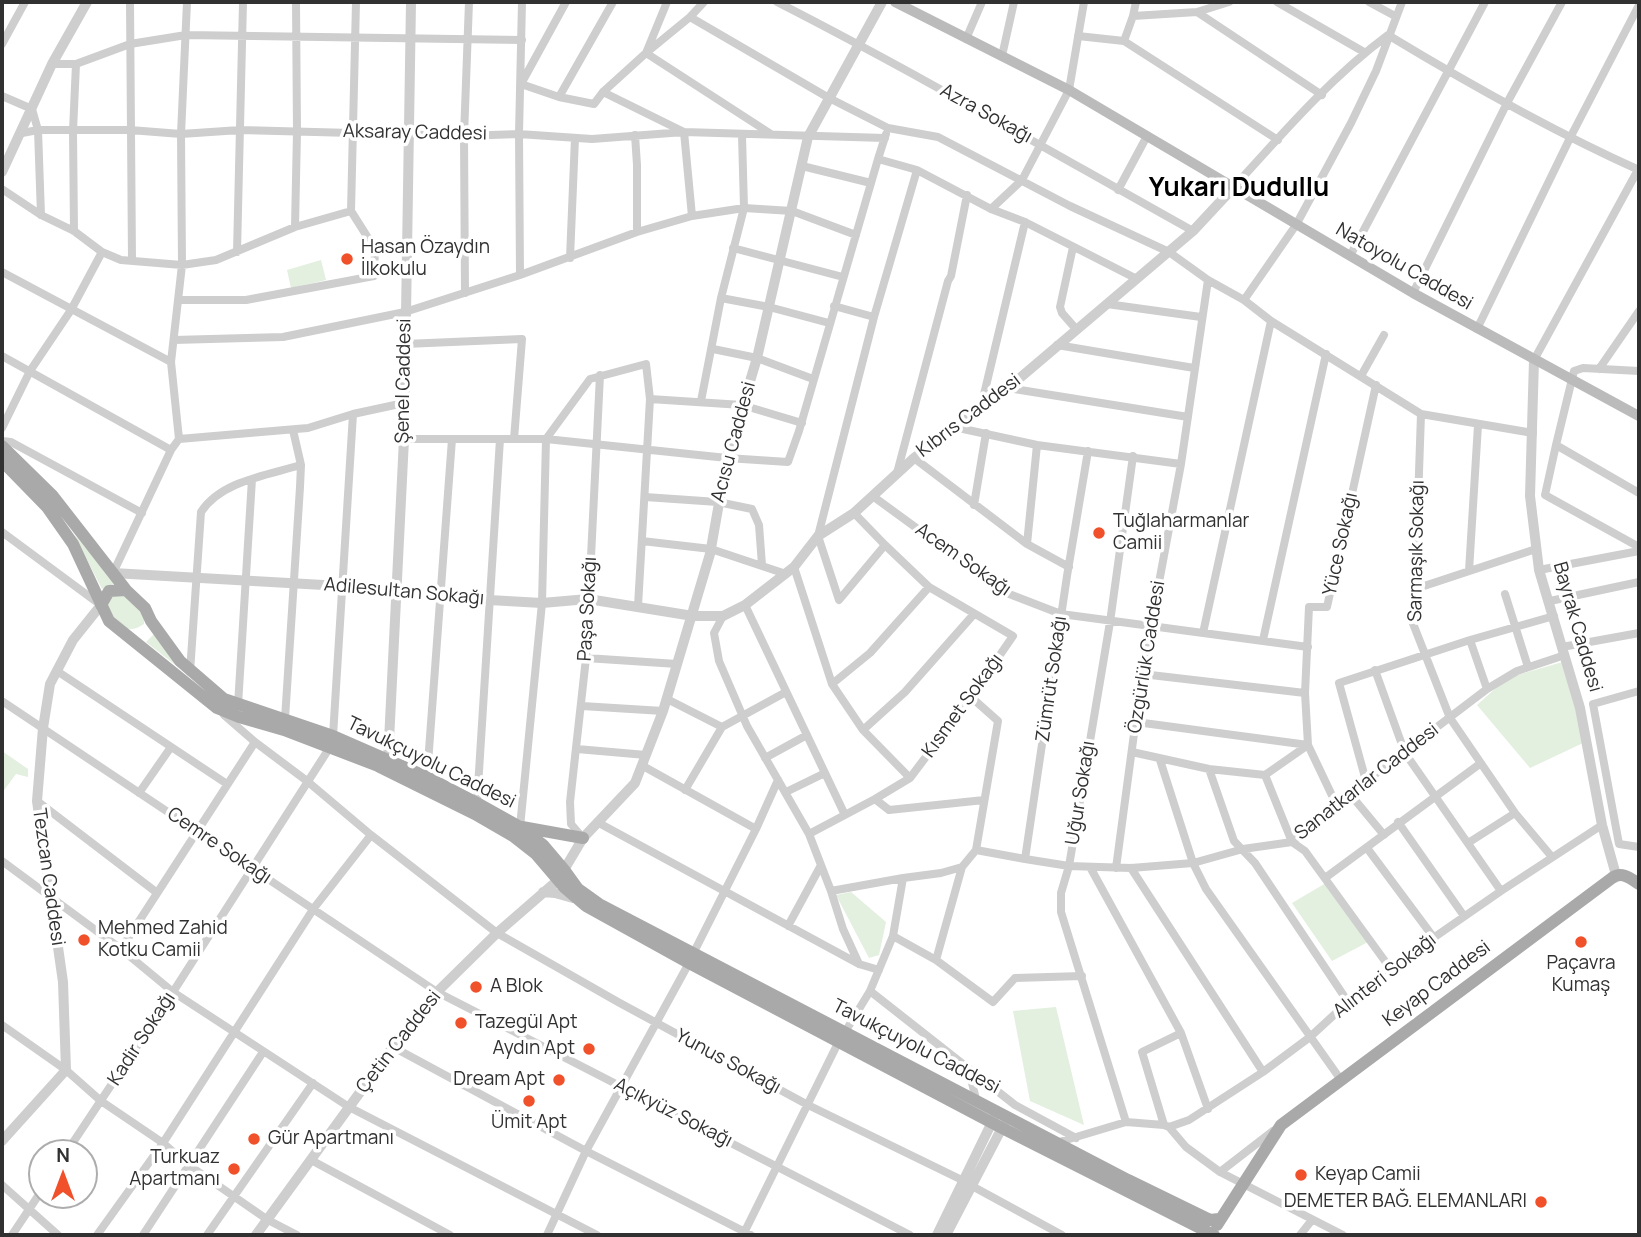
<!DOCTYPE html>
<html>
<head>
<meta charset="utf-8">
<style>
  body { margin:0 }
  #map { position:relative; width:1641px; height:1237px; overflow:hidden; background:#fff; font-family:Manrope,sans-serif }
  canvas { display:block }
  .frame { position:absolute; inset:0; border:4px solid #313131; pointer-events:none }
  .north { position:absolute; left:28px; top:1139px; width:70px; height:70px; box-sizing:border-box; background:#fff; border:2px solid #adadad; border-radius:50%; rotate:0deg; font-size:19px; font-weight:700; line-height:28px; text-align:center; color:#313131 }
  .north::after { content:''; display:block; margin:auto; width:24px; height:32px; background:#f1512a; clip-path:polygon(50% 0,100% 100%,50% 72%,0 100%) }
</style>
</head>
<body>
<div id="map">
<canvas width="1641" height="1237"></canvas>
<div class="frame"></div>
<div class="north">N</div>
</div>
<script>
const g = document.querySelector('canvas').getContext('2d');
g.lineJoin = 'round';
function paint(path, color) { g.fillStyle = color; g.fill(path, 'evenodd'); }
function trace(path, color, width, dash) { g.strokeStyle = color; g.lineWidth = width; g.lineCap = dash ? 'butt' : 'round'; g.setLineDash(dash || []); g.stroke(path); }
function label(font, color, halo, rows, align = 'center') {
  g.font = font + ' Manrope,sans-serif'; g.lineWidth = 7; g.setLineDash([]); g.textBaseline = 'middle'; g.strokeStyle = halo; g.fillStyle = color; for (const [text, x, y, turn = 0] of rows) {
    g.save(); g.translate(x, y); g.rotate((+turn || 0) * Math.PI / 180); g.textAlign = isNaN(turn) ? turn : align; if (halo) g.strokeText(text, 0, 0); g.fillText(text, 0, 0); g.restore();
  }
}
const green = new Path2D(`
  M321,260L326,280L291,288L287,270Z
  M74,534L115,583L102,589Z
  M113,594L129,596L144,616V624C124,638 113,621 106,602Z
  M155,633L201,685L146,642Z
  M1566,661L1583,743L1530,768L1477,705L1507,678Z
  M2,751L28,769V777L16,774L2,793Z
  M1326,883L1368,942L1332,961L1292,903Z
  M851,892L886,922L879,955L869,958L836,895Z
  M1056,1007L1084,1125L1030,1101L1013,1011Z`);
const minor = new Path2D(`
  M130,2L132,261
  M566,2L521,84L559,97L594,104L603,92L646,53L667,2
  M704,2L690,17L646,53L771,134
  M777,2C918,74 1055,154 1193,231
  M1229,2L1197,12L1322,95
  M1277,2L1364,52
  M1369,2L1395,16
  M1133,16L1136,2
  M690,17L829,98L888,128L938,137L1070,206L1169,252L1208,280L1244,300L1271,321L1421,414L1533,433
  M1078,36L1124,41L1133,16L1197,12
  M966,39L982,2
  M1124,41L1278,140
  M2,44L25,2
  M1002,56L1014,2
  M52,64H76L130,44L186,35L522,40
  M603,92L684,132L692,216
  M2,96L32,109L38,130L41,215
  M559,97L613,2
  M22,133L38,130H130L181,134L240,130L464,136L519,134L592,139L684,132L885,138
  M886,134L878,159L917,170
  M635,135L637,165V232
  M802,166L871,183
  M1233,188C1281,135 1330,78 1388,35C1469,84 1552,131 1639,170
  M2,189L41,215L74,231L102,252L121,260L182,265L216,260L295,227L351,211
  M1118,190L1147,136
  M991,209L1022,180L1069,90L1084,2
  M295,227L297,132L296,2
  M74,231L73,131L76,64
  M1073,247L1060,307L1062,313L1076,329
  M733,248L843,277
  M237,252L243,2
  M1350,256L1485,2
  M570,258L575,138
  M2,272L171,362
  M520,275L519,134L522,2
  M465,293L464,136L469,2
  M1413,293L1507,103L1562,2
  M721,298L769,307L829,323
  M178,300H246L374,276L375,249L351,211L356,2
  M1244,300L1296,225L1351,123L1376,71L1402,2
  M1107,304L1201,317
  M834,306L874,317
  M1477,329L1570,138L1639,5
  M174,340L283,337L405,312L520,275L637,232L692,216L744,208L792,211L856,235
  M405,344L522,339L514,439
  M1057,345L1194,368
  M713,349L757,358L813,379
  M2,356L171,450
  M1534,360L1639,168
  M1599,369L1639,311
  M1361,376L1384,335
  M1008,388L1188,417
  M650,399L742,405L802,423
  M701,401L721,298L744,208L742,135
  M981,407L1025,222
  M1421,414L1415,589L1412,621L1450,718L1515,813L1552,857
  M954,427L1037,445L1181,464
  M2,428L30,371L71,310L102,252
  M179,439L171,362L182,265L181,134L187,2
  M404,439H546L727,458L788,462L799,431L878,159
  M2,441L11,442L142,513
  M1556,445L1574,371L1583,368L1639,371
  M914,458L1027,544L1069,567
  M897,473L948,281L951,276L967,195
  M1639,493L1556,445L1545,495L1639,547
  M645,497L718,502L752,509L759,525L762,565
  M874,497L1004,592L1061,614L1308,647
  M974,505L986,433
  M2,532L98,603
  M642,541L711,549L786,574
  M1027,544L1037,445
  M885,545L839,600L818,536L874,317L917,170L991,209L1025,222L1137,279
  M794,567L832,684L863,730L910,778
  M1539,570L1639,551
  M1469,571L1478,425
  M113,573L171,450L179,439L308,428L353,414L404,403
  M1415,589L1536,549
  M1505,594L1528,667
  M1550,601L1639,582
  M745,605L845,815
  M723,616L714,633L719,661L747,726L809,834L831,891L843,929L859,964
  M1203,633L1271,321
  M1263,640L1326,354
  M1470,640L1487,689
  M1562,647L1639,633
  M586,658L677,664
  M1375,670L1405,753L1501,891
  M57,671L227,784
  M190,672L201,512C221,481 268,475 301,465
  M1142,674L1305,693
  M832,684L870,653L929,587
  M1639,691L1593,704L1619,844L1639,847
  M667,699L722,727
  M2,701L437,992L910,1235
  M238,705L252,479
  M582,706L663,711
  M224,715L255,742L307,781L371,835L497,933L618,1002L808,1105L964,1181
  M285,719L300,487L301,465L293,430
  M1136,722L1308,745
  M863,730L905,692L974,614
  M333,736L353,414
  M577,749L646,755
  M1132,752L1209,769L1265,775L1308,745
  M765,758L807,735
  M1160,760L1193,863L1206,889L1341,1080
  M643,766L756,829
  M1209,769L1234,841L1255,863L1348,1002
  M1265,775L1292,842L1305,851L1390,968
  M427,777L452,439
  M1366,781L1339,683L1470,640L1554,616
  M685,790L722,727L786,692
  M786,792L825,773
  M139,793L171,747
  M1350,794L1384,835
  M875,799L889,810L984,800
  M37,801L156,892
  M477,803L500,439
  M1337,806L1308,745L1305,693L1309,607H1327L1376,385
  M597,822L859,964L879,970
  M1398,822L1464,916
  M520,827L542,603L546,439L590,379L646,364L650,399L638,606
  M809,834L875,799L910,778L971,697L1013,636L929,587L885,545L854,513
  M583,838L571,824L570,802L586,658L600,375
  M1468,843L1515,813
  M1367,848L1434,938
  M976,850L1025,859L1067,576L1088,451
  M1025,859L1069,866L1131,868L1193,863L1243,849L1292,842L1366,781L1487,689L1517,671L1565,655
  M2,861L121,949L173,992L349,1107L597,1235
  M1090,867L1181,1033L1208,1109
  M1116,868L1142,674L1181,464L1208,280
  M1131,868L1263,1072
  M1325,878L1481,763
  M831,891L903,878
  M788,926L820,867
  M893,936L936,960L993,1002L1015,978L1082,976
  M121,949L255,742
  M693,954L756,829L778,780
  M936,960L962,867
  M870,991L1015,1105L1076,1138
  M2,1025L66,1070L101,1101L163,1143L187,1164L268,1220L297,1235
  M845,1032L870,991L893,936L903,878L941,873L962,867L976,850L998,721L971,697
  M393,1047L586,1151L751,1235
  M969,1071L976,1099
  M1126,1122L1061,912V893L1069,866L1110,622L1133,456
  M1164,1125L1142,1052L1181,1033
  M1169,1127L1189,1120L1263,1072L1310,1037L1348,1002L1390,968L1501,891L1602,825
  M1056,1143L1126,1122L1164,1125L1169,1127L1186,1147L1220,1172L1343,1235
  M66,1153L173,992L330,747
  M311,1160L450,1235
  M1220,1172L1273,1131
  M2,1185L58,1235
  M972,1186L1062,1235
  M12,1235L42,1190
  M97,1235L163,1143L314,908L371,835
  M143,1235L263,1052
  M207,1235L313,1083
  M547,1235L586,1151L689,963
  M743,1235L839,1041
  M1300,1235L1312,1220`);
const tertiary = new Path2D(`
  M2,172L52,64L87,2
  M1534,360L1530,496L1539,570L1580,708L1602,825L1616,875
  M113,573L341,586L489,600L542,603L588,599L693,616H723L745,605L794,567L818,536L854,513L914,458L1008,388L1193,231L1233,188
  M388,761L404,439L411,2
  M543,892L555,893L573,898
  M2,1141L66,1070L63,982L37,801L43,728L50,684L73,640L101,605
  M256,1235L393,1047L437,992L497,933L558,880L583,838L635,783L663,711L710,554L727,458L757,358L808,137L882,2
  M937,1235L995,1116
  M946,1235L1004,1124`);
const secondary = new Path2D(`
  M895,2L1069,90L1413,293L1639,416`);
const primary = new Path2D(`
  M2,446L52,495L126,590L145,608L151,621L180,661L224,699L333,736L427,777L477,803L520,827L543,845L565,871L578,889L599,904L1128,1180L1210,1220L1219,1219
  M2,461L47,507L73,544L109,621L217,708L239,717L284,730L378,766L475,814L513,836L536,854L565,888L586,906L689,963L1002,1128L1214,1235
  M101,605L109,591L126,590
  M522,827L583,838
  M1217,1225L1281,1125L1612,878C1622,871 1630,878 1639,884`);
const markers = [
  [347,259,7,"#f1512a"],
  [1099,533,7,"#f1512a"],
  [84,940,7,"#f1512a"],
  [1581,942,7,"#f1512a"],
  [476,987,7,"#f1512a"],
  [461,1023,7,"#f1512a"],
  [589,1049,7,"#f1512a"],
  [559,1080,7,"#f1512a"],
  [529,1101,7,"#f1512a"],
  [254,1139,7,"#f1512a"],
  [234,1169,7,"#f1512a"],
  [1301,1175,7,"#f1512a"],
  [1541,1202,7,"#f1512a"]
];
const streetNames = [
  ["Azra Sokağı",986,114,29],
  ["Aksaray Caddesi",415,133,1],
  ["Natoyolu Caddesi",1404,267,30],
  ["Şenel Caddesi",404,381,-89],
  ["Kıbrıs Caddesi",969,416,-37],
  ["Acısu Caddesi",734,442,-75],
  ["Yüce Sokağı",1341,544,-78],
  ["Sarmaşık Sokağı",1417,551,-89],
  ["Acem Sokağı",963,560,35],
  ["Adilesultan Sokağı",404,592,5],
  ["Paşa Sokağı",588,609,-87],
  ["Bayrak Caddesi",1577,627,74],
  ["Özgürlük Caddesi",1147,657,-81],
  ["Zümrüt Sokağı",1052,679,-82],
  ["Kısmet Sokağı",963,706,-54],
  ["Tavukçuyolu Caddesi",431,763,26],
  ["Sanatkarlar Caddesi",1367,782,-38],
  ["Uğur Sokağı",1081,793,-81],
  ["Cemre Sokağı",219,846,34],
  ["Tezcan Caddesi",48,877,82],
  ["Alınteri Sokağı",1385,976,-38],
  ["Keyap Caddesi",1437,984,-37],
  ["Kadir Sokağı",142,1039,-57],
  ["Çetin Caddesi",399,1042,-52],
  ["Tavukçuyolu Caddesi",916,1047,27],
  ["Yunus Sokağı",728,1062,28],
  ["Açıkyüz Sokağı",673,1113,27]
];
const poiNames = [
  ["Hasan Özaydın",361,248],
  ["İlkokulu",361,270],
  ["Tuğlaharmanlar",1113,522],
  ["Camii",1113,544],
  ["Mehmed Zahid",98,929],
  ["Kotku Camii",98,951],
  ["Paçavra",1581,964,"center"],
  ["Kumaş",1581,986,"center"],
  ["A Blok",490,987],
  ["Tazegül Apt",475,1023],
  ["Aydın Apt",575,1049,"right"],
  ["Dream Apt",545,1080,"right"],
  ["Ümit Apt",529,1123,"center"],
  ["Gür Apartmanı",268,1139],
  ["Turkuaz",220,1158,"right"],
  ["Apartmanı",220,1180,"right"],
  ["Keyap Camii",1315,1175],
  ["DEMETER BAĞ. ELEMANLARI",1527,1202,"right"]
];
const districtNames = [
  ["Yukarı Dudullu",1239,189]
];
paint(green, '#e3efdf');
trace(minor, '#cecece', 8);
trace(tertiary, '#cecece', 10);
trace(secondary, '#bbb', 10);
trace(primary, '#a9a9a9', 12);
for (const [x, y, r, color] of markers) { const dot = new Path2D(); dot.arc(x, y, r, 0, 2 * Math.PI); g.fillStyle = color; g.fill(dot); trace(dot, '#fff', 2.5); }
label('19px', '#313131', '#fff', streetNames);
label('19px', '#313131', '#fff', poiNames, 'left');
label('bold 26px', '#000', '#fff', districtNames);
</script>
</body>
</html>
